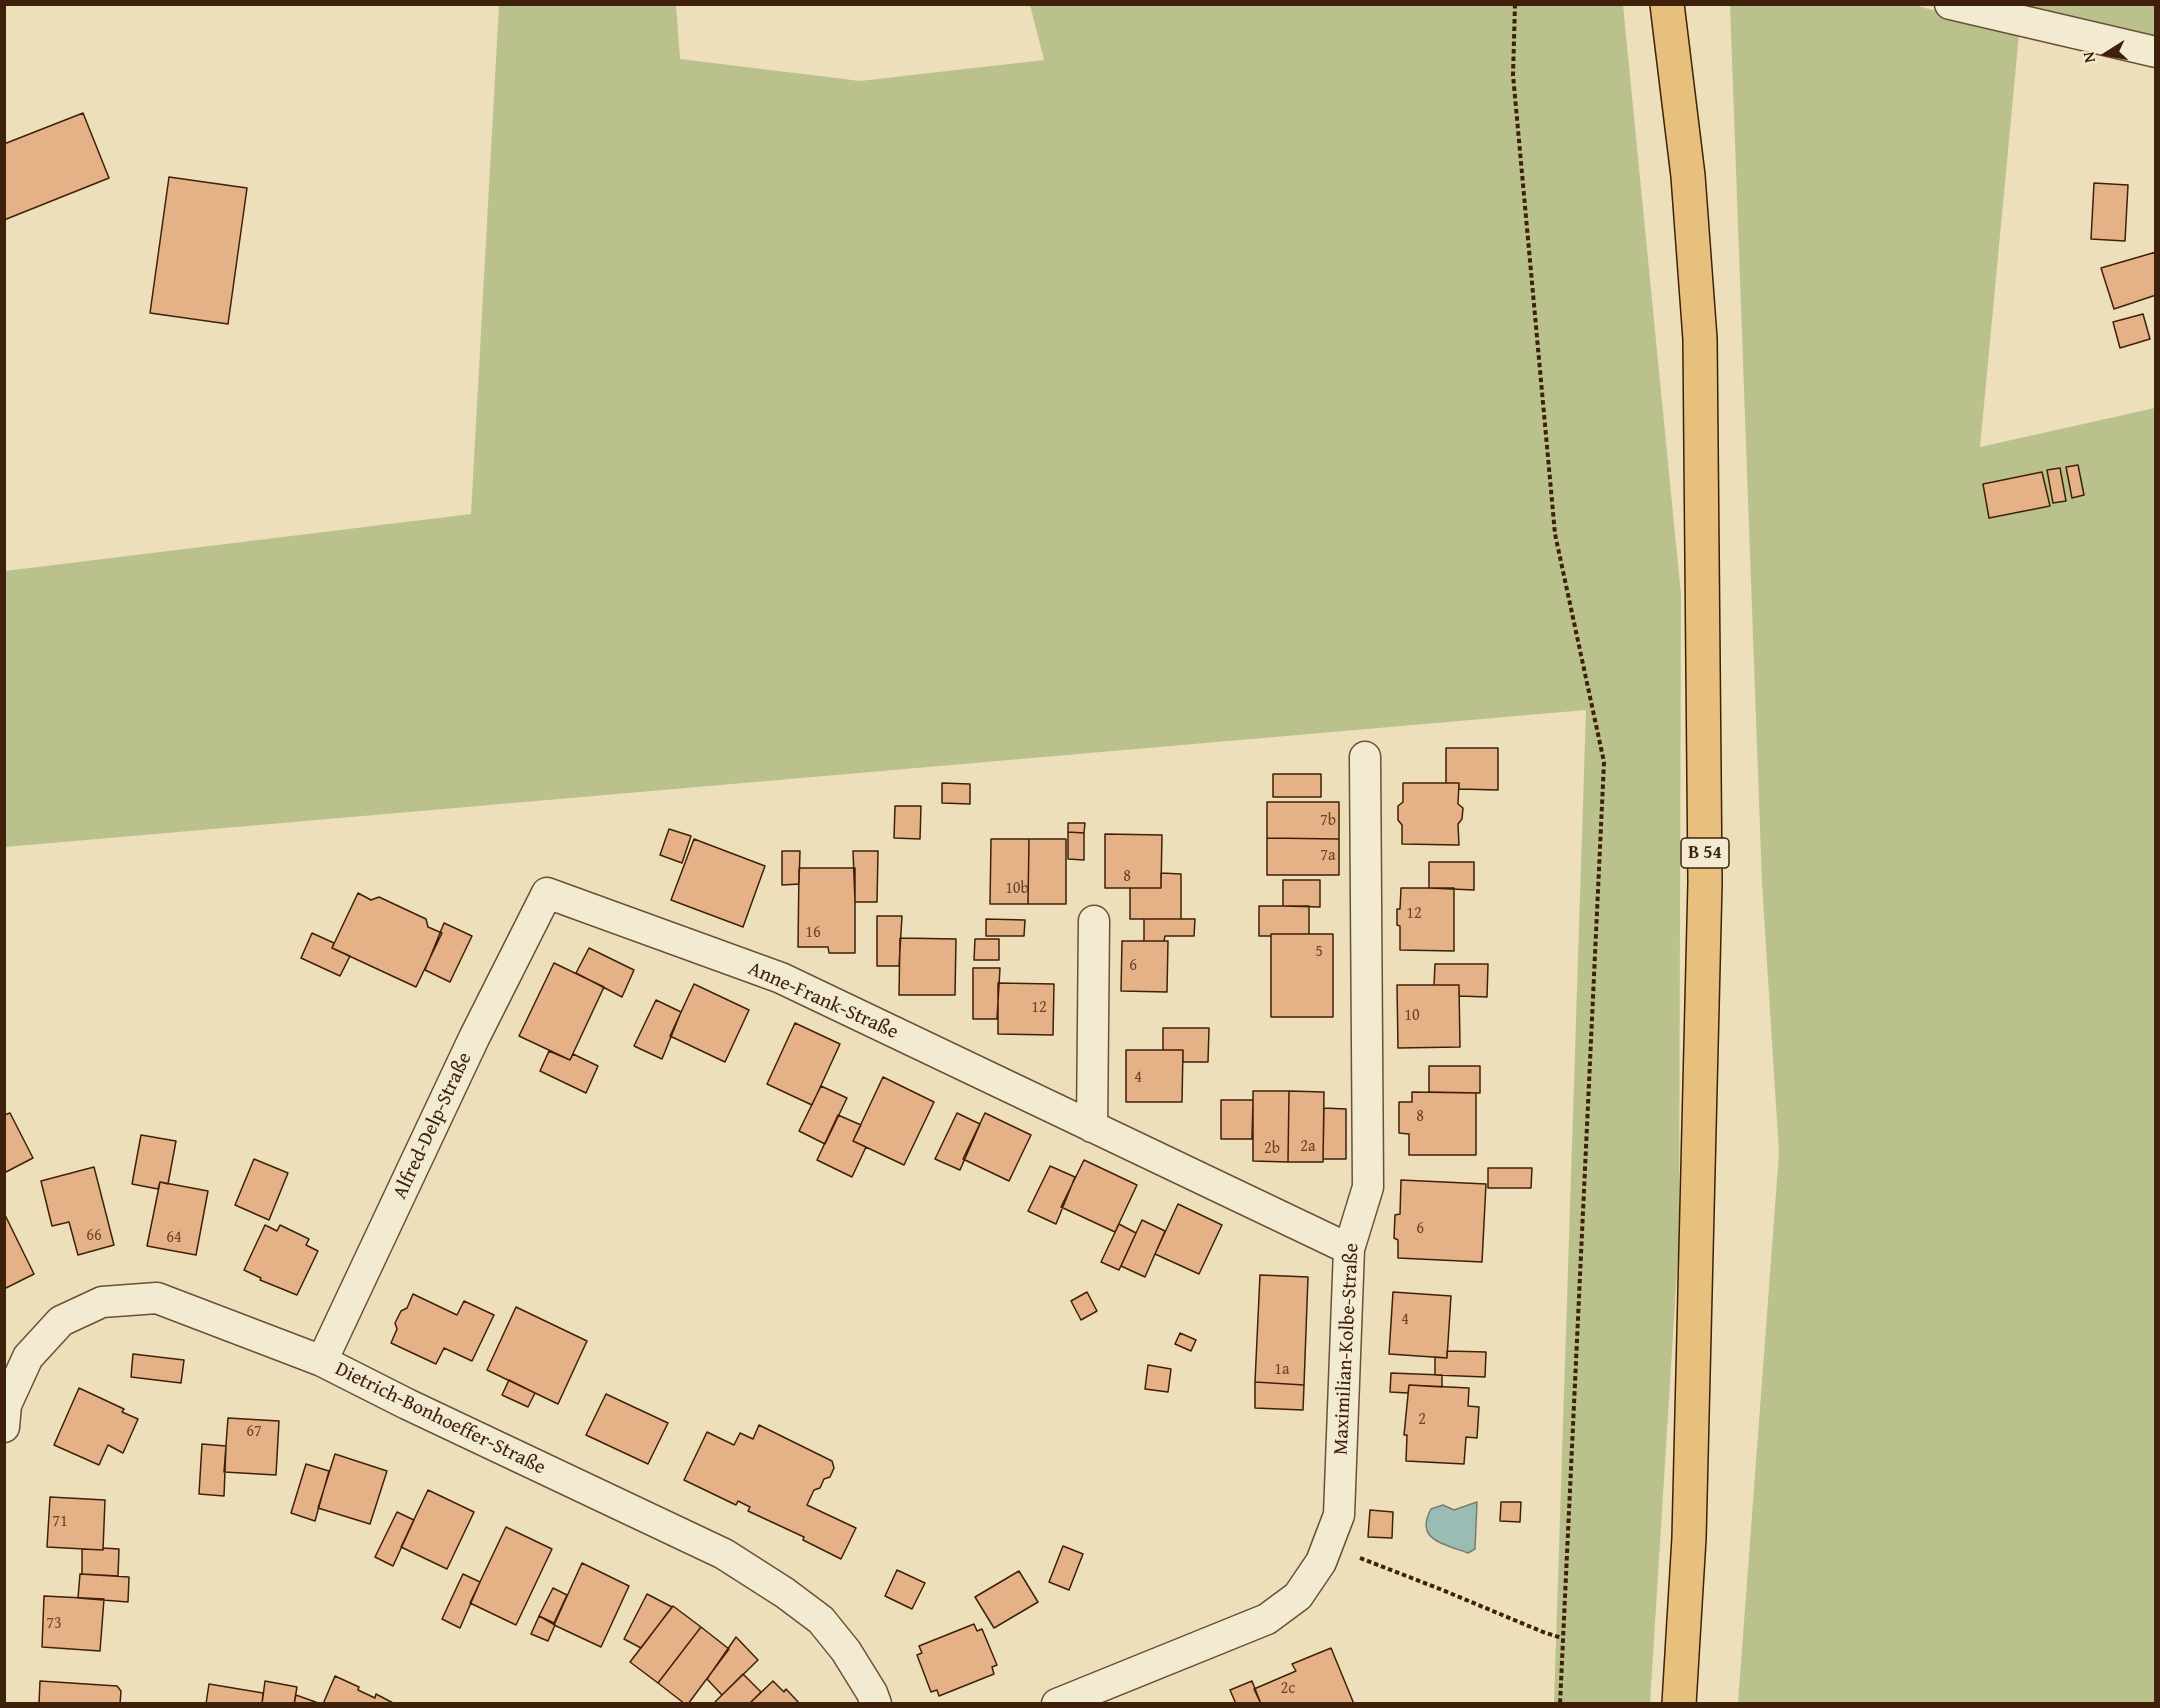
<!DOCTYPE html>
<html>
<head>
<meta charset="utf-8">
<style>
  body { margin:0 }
  #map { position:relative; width:2160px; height:1708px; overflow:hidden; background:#ecdfb9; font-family:"Gentium Book Plus",serif }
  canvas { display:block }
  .frame { position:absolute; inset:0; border:6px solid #3f200a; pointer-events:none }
  .north { position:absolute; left:2076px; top:24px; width:60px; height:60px; -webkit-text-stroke:4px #f3ead2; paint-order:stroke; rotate:259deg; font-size:16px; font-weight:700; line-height:24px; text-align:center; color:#3f200a }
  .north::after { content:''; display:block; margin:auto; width:21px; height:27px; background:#3f200a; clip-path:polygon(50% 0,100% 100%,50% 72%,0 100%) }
</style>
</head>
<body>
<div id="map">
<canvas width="2160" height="1708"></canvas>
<div class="frame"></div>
<div class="north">N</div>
</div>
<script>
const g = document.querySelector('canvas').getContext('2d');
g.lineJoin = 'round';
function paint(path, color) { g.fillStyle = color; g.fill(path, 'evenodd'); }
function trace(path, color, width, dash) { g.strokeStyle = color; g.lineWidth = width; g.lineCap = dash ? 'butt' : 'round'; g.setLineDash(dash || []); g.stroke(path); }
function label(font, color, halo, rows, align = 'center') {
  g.font = font + ' "Gentium Book Plus",serif'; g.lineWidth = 4.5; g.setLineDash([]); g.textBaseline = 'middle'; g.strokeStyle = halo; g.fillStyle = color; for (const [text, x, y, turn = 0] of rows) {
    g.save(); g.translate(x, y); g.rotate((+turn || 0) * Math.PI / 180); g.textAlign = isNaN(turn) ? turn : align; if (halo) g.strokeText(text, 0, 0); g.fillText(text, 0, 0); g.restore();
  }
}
const green = new Path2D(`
  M499,5H676L680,59L860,81L1044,60L1030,5H1623L1681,595L1679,1239L1650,1703H1554L1586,710L5,847V571L471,514Z
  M1730,5H1914L2019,34L1980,447L2155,408V1703H1738L1779,1153L1762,883Z
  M1993,5H2155V37Z`);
const water = new Path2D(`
  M1477,1502L1475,1549L1468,1553C1444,1544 1414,1540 1431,1509L1443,1505L1454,1510Z`);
const building = new Path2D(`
  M83,113L109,178L4,220V144Z
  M169,177L247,188L228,324L150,313Z
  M2094,183L2128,185L2125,241L2091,239Z
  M2156,252V295L2114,309L2101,268Z
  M2143,314L2150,339L2120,348L2113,322Z
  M2078,465L2084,495L2072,498L2066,467Z
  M2060,468L2066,501L2053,503L2047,470Z
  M2042,472L2050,506L1989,518L1983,484Z
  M1446,748H1498V790L1459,789V783H1446Z
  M1273,774H1321V797H1273Z
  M942,783L970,784V804L942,803Z
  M1403,783H1459L1458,804L1463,808L1462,819L1458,824L1459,845L1402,844V825L1398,820V806L1403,802Z
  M1267,802H1339V839L1267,838Z
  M895,806H921L920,839L894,838Z
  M1068,823H1085L1084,833L1068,832Z
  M669,829L691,836L682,863L660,855Z
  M1068,832L1084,833V860L1068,859Z
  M1105,834L1162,835L1161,888H1105Z
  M1267,838L1339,839V875H1267Z
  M694,839L765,866L743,927L671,900Z
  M991,839H1029L1028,904H990Z
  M1029,839H1066V904H1028Z
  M782,851H800L799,884L782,885Z
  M853,851H878L877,902H855Z
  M1429,862H1474V890L1429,888Z
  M799,868H855V953H829L828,947H798Z
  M1161,873L1181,874V919H1130V888H1161Z
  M1283,880H1320V907L1283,906Z
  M1401,888H1454V951L1400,950V926L1397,925V909H1400Z
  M358,893L371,900L379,897L426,919L428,927L442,933L416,987L332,948Z
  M1259,906H1309V934H1271V936H1259Z
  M877,916H902L899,966H877Z
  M986,919L1025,920L1024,936H986Z
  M1144,919H1195L1194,936H1165L1164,941H1144Z
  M444,923L472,936L450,982L425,970Z
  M312,933L334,943L332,948L350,956L340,976L301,958Z
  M1271,934H1333V1017H1271Z
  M900,938L956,939L955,995H899Z
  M975,939H999V960H974Z
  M1122,941H1168L1167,992L1121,991Z
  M589,948L634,970L622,997L576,973Z
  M554,963L604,987L570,1060L519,1036Z
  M1435,964H1488L1487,997L1459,996V985H1434Z
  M973,968H1000L997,1019H973Z
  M998,983L1054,984L1053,1035L998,1034Z
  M694,984L749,1010L725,1062L670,1036Z
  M1397,985H1459L1460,1047L1398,1048Z
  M656,1000L681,1012L662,1059L634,1046Z
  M795,1023L840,1044L812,1105L767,1084Z
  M1163,1028H1209L1208,1062H1183V1050H1163Z
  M1126,1050H1183L1182,1102H1126Z
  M549,1051L570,1060L573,1054L598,1066L586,1093L540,1071Z
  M1429,1066H1480V1093L1429,1092Z
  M883,1077L934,1102L904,1165L853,1141Z
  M821,1086L847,1098L825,1144L799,1131Z
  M1253,1091H1289L1288,1162L1253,1161Z
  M1289,1091L1324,1092L1323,1162H1288Z
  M1412,1092L1476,1093V1155H1409V1134L1399,1133V1102H1412Z
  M1221,1100H1253L1252,1139H1221Z
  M1324,1108L1346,1109V1159H1323Z
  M10,1113L33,1158L4,1173V1115Z
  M957,1113L980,1124L960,1170L935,1159Z
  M985,1113L1031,1135L1009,1181L963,1159Z
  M838,1115L861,1125L853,1141L866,1147L852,1177L817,1160Z
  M141,1135L176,1141L168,1184L160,1182L158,1189L132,1184Z
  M254,1159L288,1173L269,1220L235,1205Z
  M1084,1160L1137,1185L1115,1232L1061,1207Z
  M1050,1166L1075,1177L1056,1224L1028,1211Z
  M94,1167L114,1245L78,1255L69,1222L52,1226L41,1181Z
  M1488,1168H1532L1531,1188H1488Z
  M1401,1180L1486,1184L1482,1262L1398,1258V1240L1394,1238L1395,1215L1400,1214Z
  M160,1182L208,1191L196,1255L147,1246Z
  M1178,1204L1222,1225L1199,1274L1155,1254Z
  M4,1213L34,1274L4,1289Z
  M1142,1220L1165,1231L1145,1277L1121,1266Z
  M1119,1224L1136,1233L1119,1270L1101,1262Z
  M265,1225L277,1231L280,1225L309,1239L306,1245L318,1251L297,1295L260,1280L261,1278L244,1270Z
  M1260,1275L1308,1277L1304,1385L1255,1382Z
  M1087,1292L1097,1311L1081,1320L1071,1301Z
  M1393,1292L1451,1296L1447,1358L1389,1354Z
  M413,1294L457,1315L464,1301L494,1315L472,1361L444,1348L436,1364L391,1343L397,1329L395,1323L401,1311L407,1308Z
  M516,1307L587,1341L558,1404L487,1370Z
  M1180,1333L1196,1340L1191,1351L1175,1344Z
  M1447,1351L1486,1352L1485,1377L1435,1375V1357L1447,1358Z
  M133,1354L184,1360L181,1383L131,1377Z
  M1148,1365L1171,1369L1168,1392L1145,1389Z
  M1391,1373L1442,1375V1387L1409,1385L1408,1393L1390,1392Z
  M509,1380L535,1393L528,1407L502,1395Z
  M1255,1382L1304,1385L1303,1410L1255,1408Z
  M1409,1385L1469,1388L1468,1406L1479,1407L1477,1438L1466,1437L1464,1464L1406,1461L1407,1435H1404Z
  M79,1388L124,1409L122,1412L138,1419L123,1453L108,1445L99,1465L54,1445Z
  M606,1394L668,1423L648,1464L586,1435Z
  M228,1418L279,1421L276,1475L224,1472Z
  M759,1425L832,1461L834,1468L830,1477L824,1479L820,1488L814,1490L807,1505L856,1528L841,1559L803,1540L804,1537L748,1511L750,1507L738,1501L736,1505L684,1480L707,1432L734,1445L740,1433L753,1439Z
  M202,1444L226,1446L224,1496L199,1494Z
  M335,1454L387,1471L370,1524L318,1508Z
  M306,1464L329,1471L315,1521L291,1513Z
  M428,1490L474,1512L447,1569L401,1547Z
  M50,1497L105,1500L103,1550L47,1547Z
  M1501,1502H1521L1520,1522L1500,1521Z
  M1370,1510L1393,1512L1392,1538L1368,1537Z
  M397,1512L414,1520L393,1566L375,1557Z
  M506,1527L552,1549L516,1625L470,1603Z
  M1063,1546L1083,1554L1069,1590L1049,1582Z
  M103,1548L119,1549L118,1576L82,1574V1549L103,1550Z
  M582,1563L629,1586L601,1647L554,1625Z
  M897,1570L925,1583L912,1609L885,1596Z
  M1019,1571L1038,1602L994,1628L975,1597Z
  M80,1574L129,1577L128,1602L78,1598Z
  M463,1574L480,1582L460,1628L442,1619Z
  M553,1588L567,1595L554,1623L539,1616Z
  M647,1594L672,1607L641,1648L624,1639Z
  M44,1596L104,1599L100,1651L42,1647Z
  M673,1606L701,1627L658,1683L630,1662Z
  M539,1616L555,1625L548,1641L531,1634Z
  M974,1624L977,1631L982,1629L997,1665L992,1667L994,1674L939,1696L937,1690L931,1692L917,1655L922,1653L919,1646Z
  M701,1627L729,1649L688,1704H685L658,1683Z
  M736,1637L758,1660L722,1695L707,1679Z
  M1331,1648L1354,1704H1261L1254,1689L1296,1671L1292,1664Z
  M743,1674L761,1692L749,1704H713Z
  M335,1676L359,1687L358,1690L375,1698L376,1694L395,1704H323Z
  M40,1681L117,1686L121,1691L120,1704H39Z
  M265,1681L297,1687L294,1704H262Z
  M773,1681L784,1692L786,1689L800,1704H749Z
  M1252,1681L1261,1704H1236L1230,1690Z
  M209,1684L263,1693L262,1704H206Z
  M296,1695L321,1704H294Z`);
const path = new Path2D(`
  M1515,4L1513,75L1555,534L1604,762L1560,1704
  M1360,1558L1440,1589L1543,1632L1562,1638`);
const street = new Path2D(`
  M1950,4L2156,52
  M1092,1127L1094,921
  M322,1361L474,1038L547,893L781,978L1349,1249
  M4,1427L6,1405L28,1357L61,1321L102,1302L157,1298L322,1361L407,1404L724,1554L785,1593L821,1620L846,1651L872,1693L876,1704
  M1057,1704L1267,1619L1298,1596L1321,1562L1339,1515L1349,1249L1368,1187L1365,757`);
const highway = new Path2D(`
  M1667,4L1688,176L1700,339L1705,882L1689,1538L1679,1704`);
const numberNames = [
  ["7b",1328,821],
  ["7a",1328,856],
  ["8",1127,877],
  ["10b",1017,889],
  ["12",1414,914],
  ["16",813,933],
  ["5",1319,952],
  ["6",1133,966],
  ["12",1039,1008],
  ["10",1412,1016],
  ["4",1138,1078],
  ["8",1420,1117],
  ["2a",1308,1147],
  ["2b",1272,1149],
  ["6",1420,1229],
  ["66",94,1236],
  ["64",174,1238],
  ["4",1405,1320],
  ["1a",1282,1370],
  ["2",1422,1420],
  ["67",254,1432],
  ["71",60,1522],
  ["73",54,1624],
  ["2c",1288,1689]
];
const shields = [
  [1705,853,48]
];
const shieldNames = [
  ["B 54",1705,853]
];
const streetNames = [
  ["Anne-Frank-Straße",823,1001,24],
  ["Alfred-Delp-Straße",433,1126,-65],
  ["Maximilian-Kolbe-Straße",1347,1349,-87],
  ["Dietrich-Bonhoeffer-Straße",440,1419,26]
];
paint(green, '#bbc18d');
paint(water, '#9abcb5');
trace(water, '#767e71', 1.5);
paint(building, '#e5b187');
trace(building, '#3f200a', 1.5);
trace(street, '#6a5036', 33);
trace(highway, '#3f200a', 36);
trace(path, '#3f200a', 4, [4.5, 3]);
trace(street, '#f3ead2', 30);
trace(highway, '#e6c07c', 33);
label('16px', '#684429', null, numberNames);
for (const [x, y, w] of shields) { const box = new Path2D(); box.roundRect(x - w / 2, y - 15, w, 30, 4.5); g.fillStyle = '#f3ead2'; g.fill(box); trace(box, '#3f200a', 1.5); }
label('bold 18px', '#3f200a', null, shieldNames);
label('20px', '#3f200a', '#f3ead2', streetNames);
</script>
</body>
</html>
